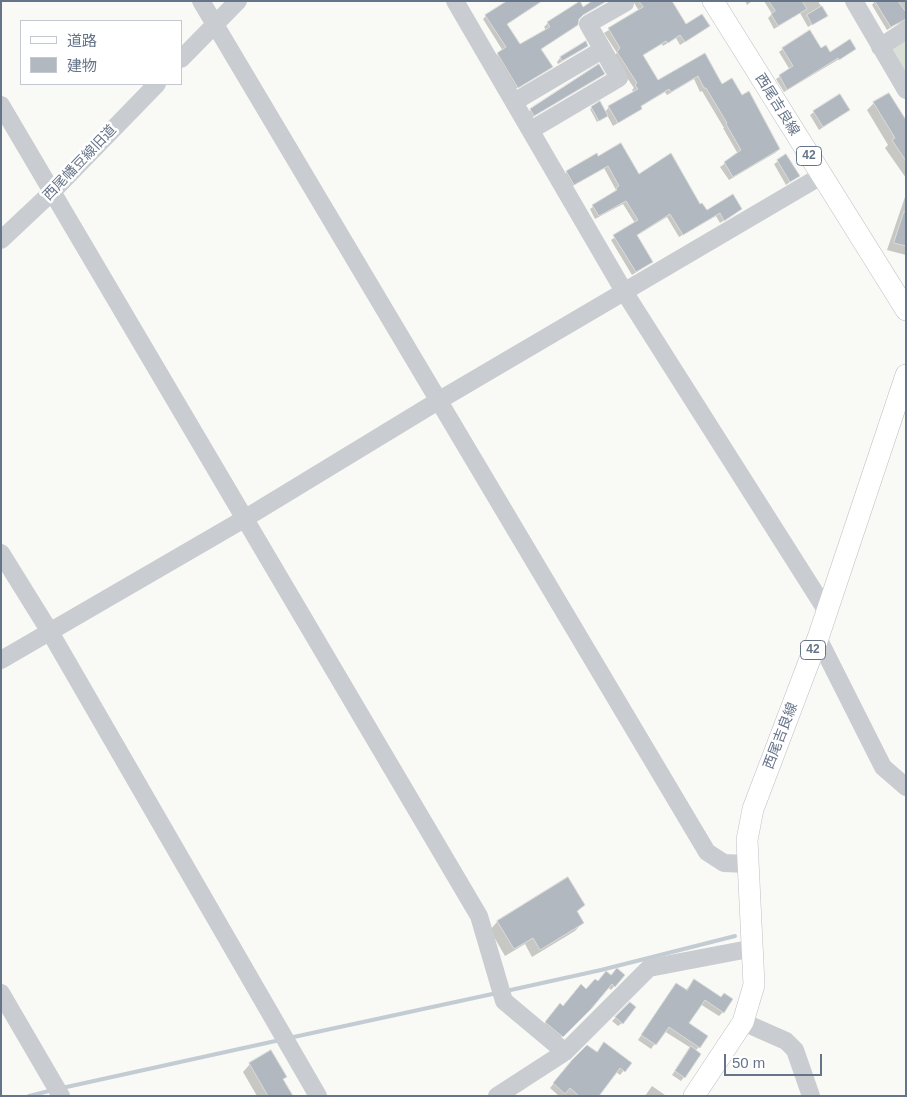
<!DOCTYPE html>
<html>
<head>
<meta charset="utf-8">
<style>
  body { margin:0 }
  #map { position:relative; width:907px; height:1097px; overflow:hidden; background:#f9f9f6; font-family:Helvetica,"Noto Sans JP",sans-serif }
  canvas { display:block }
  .frame { position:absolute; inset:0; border:2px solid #667489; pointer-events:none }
  .legend { position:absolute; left:20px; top:20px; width:162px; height:65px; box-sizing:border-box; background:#fff; border:1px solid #c2c7d0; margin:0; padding:6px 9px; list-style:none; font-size:15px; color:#667489 }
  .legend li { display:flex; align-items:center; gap:10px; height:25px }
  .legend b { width:25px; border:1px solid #c2c7d0 }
  .scale { position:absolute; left:724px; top:1054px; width:98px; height:22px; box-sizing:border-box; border:2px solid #667489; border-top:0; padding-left:6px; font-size:15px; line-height:18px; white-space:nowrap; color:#667489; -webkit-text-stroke:4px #fff; paint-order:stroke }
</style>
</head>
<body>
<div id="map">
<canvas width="907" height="1097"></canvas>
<div class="frame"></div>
<ul class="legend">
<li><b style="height:6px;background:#fff"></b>道路</li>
<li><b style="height:14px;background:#b1b8bf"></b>建物</li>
</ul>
<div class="scale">50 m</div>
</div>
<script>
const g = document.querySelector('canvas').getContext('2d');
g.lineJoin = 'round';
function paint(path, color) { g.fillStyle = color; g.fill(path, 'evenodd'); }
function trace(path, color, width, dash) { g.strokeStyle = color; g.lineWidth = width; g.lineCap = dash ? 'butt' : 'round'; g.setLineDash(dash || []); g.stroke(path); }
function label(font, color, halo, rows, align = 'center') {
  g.font = font + ' Helvetica,"Noto Sans JP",sans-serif'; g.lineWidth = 5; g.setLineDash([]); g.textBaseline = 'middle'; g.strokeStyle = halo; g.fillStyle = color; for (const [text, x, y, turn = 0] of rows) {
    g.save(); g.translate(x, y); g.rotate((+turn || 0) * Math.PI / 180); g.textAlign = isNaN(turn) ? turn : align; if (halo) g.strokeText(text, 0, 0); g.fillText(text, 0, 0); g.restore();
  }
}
const green = new Path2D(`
  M906,38V76L888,49Z`);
const shadow = new Path2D(`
  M542,1L506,25L520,46L546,30L544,27L548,23L583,9L594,1H607L578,18L573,28L540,50L548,70L514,90L495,57L503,51L483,19L486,16Z
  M633,1H673L671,2L686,25L704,30L680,45L676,38L663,46L662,44L642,56L658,81L705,55L721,86L779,149L775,153L729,180L720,167L738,154L723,128H724L702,91L700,92L694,79L667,95L665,92L640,107L636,112L613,126L607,115L597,122L590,109L592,108L605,112L609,107L634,93L632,90L634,88L613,57L617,53L604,33L639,11Z
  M745,1H752L747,5Z
  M764,1H818L826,15L808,27L800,13L774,29L768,18L772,14Z
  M875,1H906V22L896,24L887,30L872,5Z
  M585,43L587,46L583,49L558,64L557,62L560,58Z
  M783,49L820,50L829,53L851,52L784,92L776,79L790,70L779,52Z
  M603,74L531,118L527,113L531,110Z
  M874,103L906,122V178L885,148L888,145L867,110Z
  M848,110L819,130L810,115L814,112Z
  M786,156L798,176L786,185L774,164Z
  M598,157L700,205L706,211L741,209L720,223L716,216L679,237L667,217L636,236L652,262L632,275L611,240L635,223L623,204L595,219L590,209L616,190L604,168L571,187L564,176L567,172Z
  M906,194V255L887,250Z
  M568,879L584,905L576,913L582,923L575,931L532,957L525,944L505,956L490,930L497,922Z
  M624,975L611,990L608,987L590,1008L559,1039L543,1026L557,1008L563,1007L586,990L610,977Z
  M694,980L723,1012L719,1016L700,1004L688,1024L699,1047L695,1051L684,1077L681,1081L672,1075L691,1048L664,1031L651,1049L638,1040L672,989L686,990Z
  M630,1004L622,1023L618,1026L612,1021Z
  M271,1052L282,1080L291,1096H257L243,1072L250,1064Z
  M597,1053L630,1063L620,1075L616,1072L597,1096H559L550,1088L568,1066Z
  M652,1086L665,1095L664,1096H645Z`);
const stream = new Path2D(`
  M506,991L601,970L735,936
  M289,1038L497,993
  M62,1088L280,1040
  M29,1096L53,1090`);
const building = new Path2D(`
  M507,1H542L507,24L520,44L550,27L547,22L580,1L583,7L592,1H607L583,15L579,19L578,25L541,49L553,67L518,88L497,53L506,47L485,15Z
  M639,1H672L686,24L702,14L710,26L685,42L680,35L668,43L666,41L643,55L658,80L705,53L722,84L732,78L742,95L749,91L780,149L733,177L724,162L741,150L726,124L727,123L706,88H704L698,76L671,92L669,89L641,106L642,109L618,123L608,106L638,89L635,85L637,83L617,52L620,48L608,28L643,7Z
  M769,1H802L807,9L778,26L771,14L775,11Z
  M875,1H898L906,12V19L891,27Z
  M822,6L828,16L812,25L807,15Z
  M810,30L821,48L826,45L830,52L850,39L856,49L839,60L838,58L787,90L779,75L793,66L782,48Z
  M586,41L588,46L562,61L560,57Z
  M599,64L605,74L534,116L530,109Z
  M889,93L906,120V161L892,140L895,138L873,102Z
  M840,94L850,110L823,127L813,111Z
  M600,101L608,116L599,121L591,107Z
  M621,143L639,174L671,153L700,204L702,203L707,210L733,194L742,209L724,221L720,213L683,235L670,214L637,235L653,262L636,272L613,235L638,220L626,201L599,216L592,205L617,190L616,188L619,186L608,166L574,185L566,171L597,153L598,156Z
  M786,154L800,176L790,182L777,160Z
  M904,212H906V246L894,243Z
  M568,877L585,905L577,911L584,923L540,950L533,938L514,949L497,921Z
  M617,968L625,975L615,987L612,984L591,1009L563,1037L545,1022L560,1003L563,1006L581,984L586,989L595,979L598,981L606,971L611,975Z
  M694,979L721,997L724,993L733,999L724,1013L705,1000L689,1023L708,1036L700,1048L669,1027L656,1045L641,1035L676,983L687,990Z
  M630,1002L636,1007L623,1024L615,1017Z
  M604,1042L632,1063L625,1072L620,1068L599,1096H579L570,1088L565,1094L553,1083L572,1060L587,1045L597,1052Z
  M691,1046L701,1054L685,1078L675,1071Z
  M271,1050L287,1077L283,1079L293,1096H268L249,1063Z`);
const minor = new Path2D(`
  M201,1L707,852L724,863L747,864
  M455,1L625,293L826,610
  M854,1L906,90
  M880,47L906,30
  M181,59L238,1
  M514,102L602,50
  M1,105L479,916L504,1001L565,1052
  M531,130L619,78L588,24L625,3V1
  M1,240L52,192L157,84
  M1,553L50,632L318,1096
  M818,638L883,767L906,787
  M1,660L244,519L438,401L821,176
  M1,993L61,1096
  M743,1022L786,1041L795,1050L811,1096
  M497,1096L565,1052L649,968L754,948`);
const major = new Path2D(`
  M713,1L906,310
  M694,1096L743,1022L754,985L747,840L753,809L818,638L906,375`);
const shields = [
  [809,156,25],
  [813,650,25]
];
const shieldNames = [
  ["42",809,156],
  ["42",813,650]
];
const streetNames = [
  ["西尾吉良線",777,105,58],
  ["西尾幡豆線旧道",80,163,-46],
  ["西尾吉良線",781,736,-69]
];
paint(green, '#d9e1d7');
paint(shadow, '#0003');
trace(stream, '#c3ccd2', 4);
paint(building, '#b1b8bf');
trace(building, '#dadbd8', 1);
trace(major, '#bcbfc4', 22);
trace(minor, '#c9ccd0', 18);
trace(major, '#fff', 21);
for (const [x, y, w] of shields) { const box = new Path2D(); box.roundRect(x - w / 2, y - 9.5, w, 19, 4); g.fillStyle = '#fff'; g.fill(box); trace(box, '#667489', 1); }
label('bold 12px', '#667489', null, shieldNames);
label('14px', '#667489', '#fff', streetNames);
</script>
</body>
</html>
